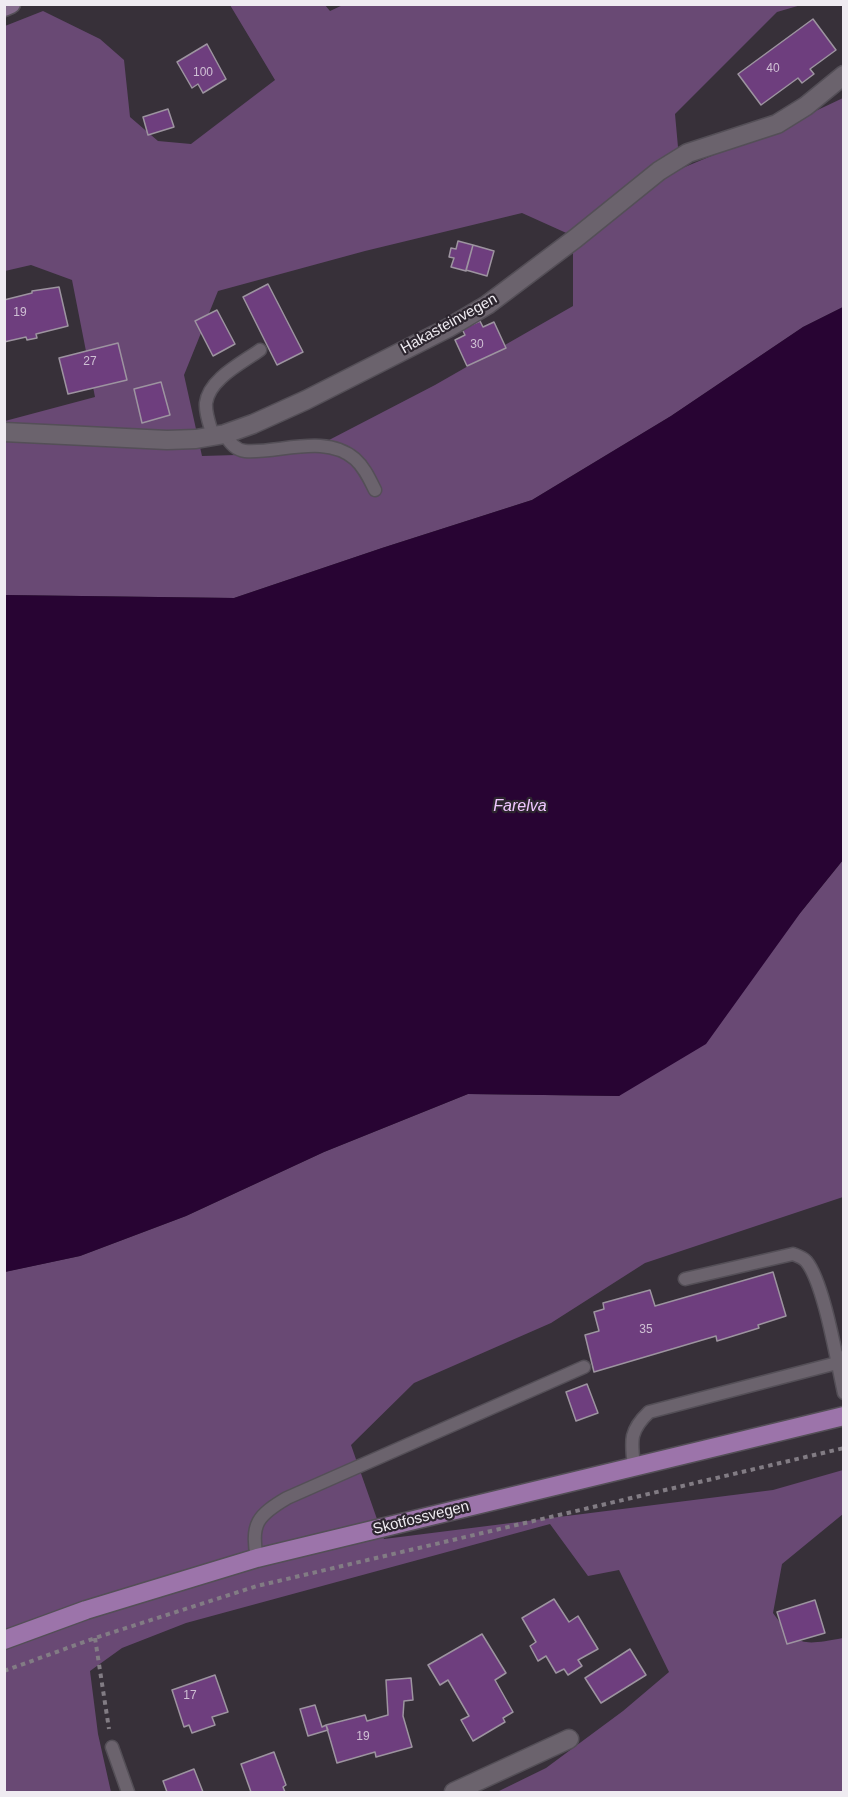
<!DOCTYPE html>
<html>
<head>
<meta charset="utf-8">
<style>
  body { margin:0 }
  #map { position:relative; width:848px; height:1797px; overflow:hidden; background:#373039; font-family:Arial,sans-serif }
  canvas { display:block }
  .frame { position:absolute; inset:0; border:6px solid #efebf1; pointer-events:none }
</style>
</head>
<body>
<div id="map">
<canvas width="848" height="1797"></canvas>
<div class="frame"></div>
</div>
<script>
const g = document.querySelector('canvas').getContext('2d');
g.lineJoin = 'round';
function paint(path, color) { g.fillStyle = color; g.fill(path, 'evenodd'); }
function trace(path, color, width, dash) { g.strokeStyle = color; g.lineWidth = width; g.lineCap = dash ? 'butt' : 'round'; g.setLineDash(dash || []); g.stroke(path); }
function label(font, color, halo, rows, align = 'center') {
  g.font = font + ' Arial,sans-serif'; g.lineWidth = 4.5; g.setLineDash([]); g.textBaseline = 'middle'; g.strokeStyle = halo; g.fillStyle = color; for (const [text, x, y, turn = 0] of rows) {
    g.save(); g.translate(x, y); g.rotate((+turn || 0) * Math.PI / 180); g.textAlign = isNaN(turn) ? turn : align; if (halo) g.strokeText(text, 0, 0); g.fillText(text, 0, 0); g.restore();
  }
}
const green = new Path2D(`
  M345,4L801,5L777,12L675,114L680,169L788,124L843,98V307L803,327L671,416L532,500L382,548L234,598L5,595V421L95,397L72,280L31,265L5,271V26L43,11L100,39L124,60L130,117L158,141L191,144L275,80L230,5H325L330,11ZM522,213L573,236V306L435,385L304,453L202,456L184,375L218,291L365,251Z
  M843,860V1197L645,1263L551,1323L414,1383L351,1445L384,1539L773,1490L843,1470V1514L782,1564L773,1613C798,1648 803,1645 843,1638V1792H497L546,1768L623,1711L669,1672L619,1570L588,1576L550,1524L186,1623L122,1648L90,1671L98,1734L111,1792H5L4,1272L80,1256L186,1216L324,1152L468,1094L619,1096L801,912Z`);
const water = new Path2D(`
  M843,307V860L801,912L706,1044L619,1096L468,1094L324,1152L186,1216L80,1256L5,1272V595L234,598L382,548L532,500L671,416L803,327Z`);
const building = new Path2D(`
  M813,19L836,50L810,69L814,74L802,83L798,78L761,105L738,74Z
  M207,44L226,79L203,93L198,84L192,88L177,62Z
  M168,109L174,127L148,135L143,117Z
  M458,241L473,245L466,271L451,267L454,258L449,257L451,248L456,249Z
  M473,245L494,251L487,276L466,270Z
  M268,284L303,352L277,365L243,297Z
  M59,287L68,326L36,334L37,338L27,340L26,337L4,342V300L32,293V291Z
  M217,310L235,344L213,356L195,321Z
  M480,321L483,327L494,322L506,348L467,366L455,340L465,335L462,329Z
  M118,343L127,380L68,394L59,358Z
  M161,382L170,415L142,423L134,389Z
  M773,1272L786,1316L758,1325L759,1328L717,1341L716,1336L594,1372L585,1335L599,1331L594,1312L604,1309L603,1303L650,1290L655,1306Z
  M587,1384L598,1413L576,1421L566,1392Z
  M554,1599L569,1622L578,1616L598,1649L578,1660L582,1666L568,1675L564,1669L556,1673L546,1656L538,1661L530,1646L536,1642L522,1618Z
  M815,1600L825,1633L787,1644L777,1612Z
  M482,1634L506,1673L495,1680L513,1712L503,1718L505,1722L473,1741L461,1720L469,1716L448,1680L440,1685L428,1665Z
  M630,1649L646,1675L601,1703L585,1678Z
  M215,1675L228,1712L212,1717L215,1725L192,1733L189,1725L184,1727L172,1690Z
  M411,1678L413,1700L404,1701L403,1716L412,1747L376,1757L375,1752L337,1763L326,1725L365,1715L367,1721L388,1715L386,1680Z
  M315,1705L322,1727L326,1725L328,1730L308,1736L300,1709Z
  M274,1752L286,1785L283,1787L285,1792H251L241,1764Z
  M194,1769L203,1792H167L163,1781Z`);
const path = new Path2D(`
  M95,1638L109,1729
  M4,1671L95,1638L257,1586L844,1448`);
const lane = new Path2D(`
  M225,434C229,442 236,450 245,451C278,454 325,433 355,459C364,467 369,478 375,490
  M213,436C210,425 205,414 206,403C209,379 242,363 260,350
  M685,1279L793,1254C798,1256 802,1257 806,1261C824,1282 837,1362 844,1393
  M634,1466C631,1441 629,1431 649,1412L837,1363L844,1357
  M257,1558C250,1524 258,1515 287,1498L584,1367
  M112,1747L128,1792`);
const street = new Path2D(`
  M4,432L167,440L196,439L225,434L253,424L306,400L448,328L487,305L576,238L659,171L688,153L777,124L806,106L844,75
  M454,1792L569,1739`);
const secondary = new Path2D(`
  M4,7L11,4`);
const primary = new Path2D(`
  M4,1640L86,1610L257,1558L844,1416`);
const numberNames = [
  ["40",773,69],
  ["100",203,73],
  ["19",20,313],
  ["30",477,345],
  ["27",90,362],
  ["35",646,1330],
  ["17",190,1696],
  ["19",363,1737]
];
const streetNames = [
  ["Hakasteinvegen",449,324,-29],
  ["Skotfossvegen",421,1518,-14]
];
const waterNames = [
  ["Farelva",520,807]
];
paint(green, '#694974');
paint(water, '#280433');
paint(building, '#6e3e7e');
trace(building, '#9d94a0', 1.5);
trace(lane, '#544f57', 15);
trace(street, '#544f57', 21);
trace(secondary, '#544f57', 21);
trace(primary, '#544f57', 21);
trace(path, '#827c84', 4, [4.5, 4.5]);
trace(lane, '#6b636d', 12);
trace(street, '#6b636d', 18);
trace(secondary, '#846b8c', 18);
trace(primary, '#9c74aa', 18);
label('12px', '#cfc0d4', null, numberNames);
label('15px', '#efebf1', '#2d262f', streetNames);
label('italic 16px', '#f0c7ff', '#2d262f', waterNames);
</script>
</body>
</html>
